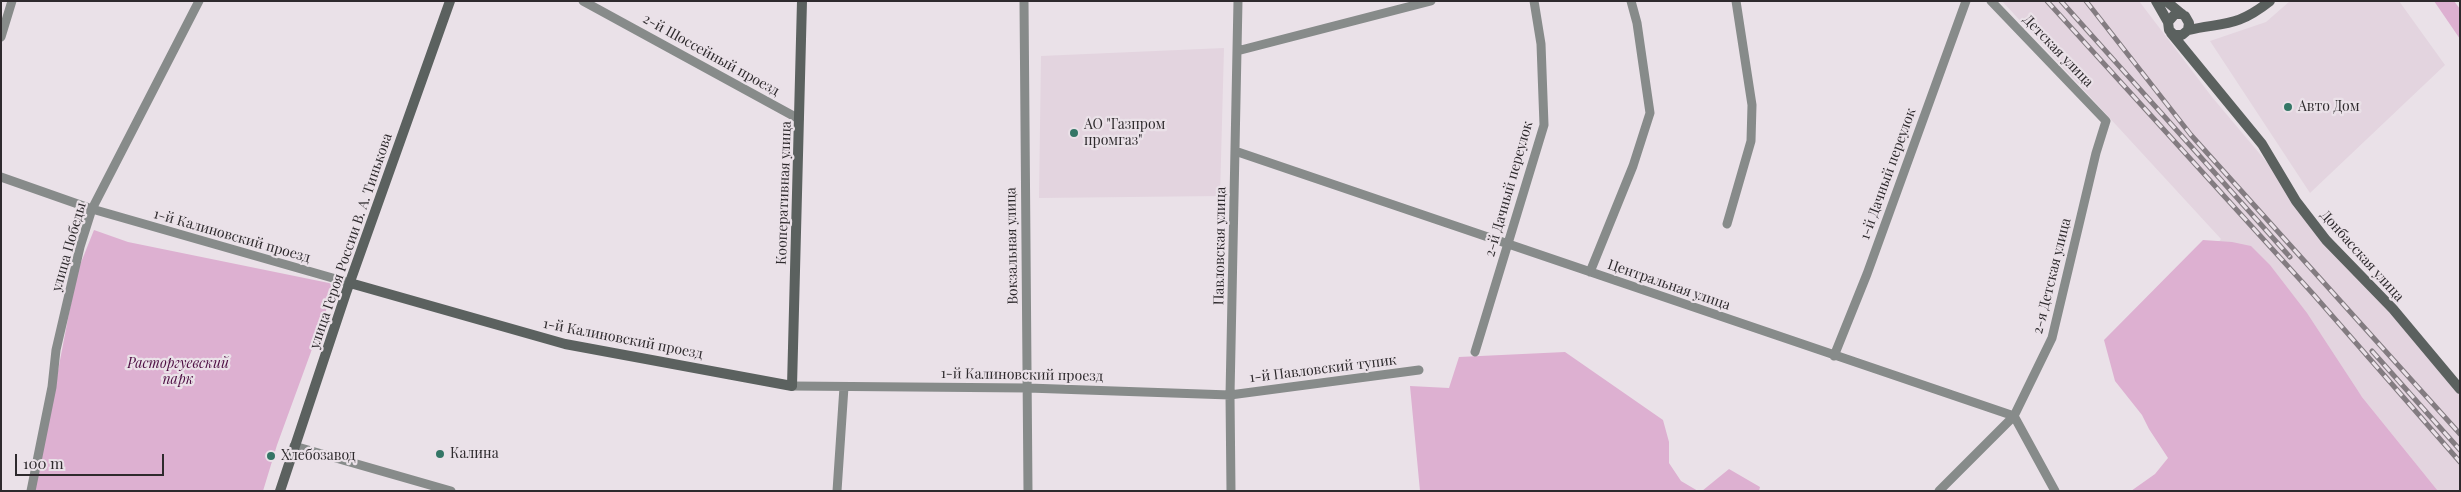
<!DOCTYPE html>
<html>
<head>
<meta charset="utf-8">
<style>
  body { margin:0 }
  #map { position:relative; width:2461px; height:492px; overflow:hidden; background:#eae1e8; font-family:"Playfair Display",serif }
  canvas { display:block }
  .frame { position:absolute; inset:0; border:2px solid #2e2a2d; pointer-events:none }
  .scale { position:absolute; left:15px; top:454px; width:149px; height:22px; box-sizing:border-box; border:2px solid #2e2a2d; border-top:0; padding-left:6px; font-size:15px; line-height:18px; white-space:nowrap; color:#2e2a2d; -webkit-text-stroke:4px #eae1e8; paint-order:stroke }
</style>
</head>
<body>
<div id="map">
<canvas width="2461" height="492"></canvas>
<div class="frame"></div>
<div class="scale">100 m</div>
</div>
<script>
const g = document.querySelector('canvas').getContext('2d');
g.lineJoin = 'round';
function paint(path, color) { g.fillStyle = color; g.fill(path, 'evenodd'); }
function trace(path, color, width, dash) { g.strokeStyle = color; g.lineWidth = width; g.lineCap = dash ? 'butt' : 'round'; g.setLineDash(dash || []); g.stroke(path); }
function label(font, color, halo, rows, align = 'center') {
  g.font = font + ' "Playfair Display",serif'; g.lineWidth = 4.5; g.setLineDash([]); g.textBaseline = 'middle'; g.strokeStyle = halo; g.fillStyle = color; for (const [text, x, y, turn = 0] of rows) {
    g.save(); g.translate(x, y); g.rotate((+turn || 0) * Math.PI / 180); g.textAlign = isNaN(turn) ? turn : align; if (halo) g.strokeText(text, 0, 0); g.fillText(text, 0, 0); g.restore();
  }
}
const built = new Path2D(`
  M2002,1H2139L2212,97L2460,392V491H2438L2358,392L2214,248L2221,239Z
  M2290,1H2399L2445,65L2310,193L2210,41L2266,22Z
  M1224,48L1220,196L1039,198L1041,56Z`);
const green = new Path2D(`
  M2434,1H2454L2460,9V39Z
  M94,230L128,242L329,283L335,286L277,445L263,491H35L70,308L78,270Z
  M2203,240L2232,242L2251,246L2270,265L2307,313L2362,397L2438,491H2131L2155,474L2168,458L2149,429L2142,415L2115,381L2104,340Z
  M1565,352L1663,420L1669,442V463L1681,481L1698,491H1420L1410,386L1449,388L1459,357Z
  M1729,469L1760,487L1759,491H1702Z`);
const street = new Path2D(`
  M583,1L799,119
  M1024,1L1028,491
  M1,37L12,1
  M1237,51L1431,1
  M1235,151L2014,416L2055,491
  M1,177L92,209L350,283
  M1727,224L1751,141L1752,105L1736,1
  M1590,272L1633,166L1650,113L1637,23L1631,1
  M1475,352L1544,125L1541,44L1534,1
  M1834,356L1867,274L1966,1
  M792,386L1028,388L1230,395L1419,370
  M294,446L451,491
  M31,491L52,387L56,350L80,247L92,209L199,1
  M837,491L844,387
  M1231,491L1230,395L1238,1
  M1939,491L2014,416L2052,338L2096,153L2106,121L1991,1`);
const secondary = new Path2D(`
  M2156,1L2168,22
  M2166,1L2183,15
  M2182,14H2175L2168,22L2169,30L2174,35H2182L2188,30L2189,23L2185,16
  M2188,30C2226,22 2237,27 2270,1
  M2171,33L2262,144L2296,201L2326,240L2393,309L2460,389
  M350,283L565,344L792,386L802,1
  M280,491L346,293L450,1`);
const rail = new Path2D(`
  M2047,1L2314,295L2460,462
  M2061,1L2290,257
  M2086,1L2191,135L2460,434
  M2372,351L2460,450`);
const markers = [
  [2288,107,5,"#347666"],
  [1074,133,5,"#347666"],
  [440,454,5,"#347666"],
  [271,456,5,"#347666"]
];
const streetNames = [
  ["Детская улица",2058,51,46],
  ["2-й Шоссейный проезд",711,55,29],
  ["1-й Дачный переулок",1888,174,-70],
  ["2-й Дачный переулок",1509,189,-74],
  ["Кооперативная улица",784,193,-88],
  ["1-й Калиновский проезд",232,236,16],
  ["улица Героя России В. А. Тинькова",351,241,-71],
  ["Вокзальная улица",1012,246,-91],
  ["Павловская улица",1220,246,-89],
  ["улица Победы",69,247,-74],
  ["Донбасская улица",2362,256,48],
  ["2-я Детская улица",2052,276,-76],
  ["Центральная улица",1669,285,19],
  ["1-й Калиновский проезд",623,339,11],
  ["1-й Павловский тупик",1323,369,-7],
  ["1-й Калиновский проезд",1022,375,1]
];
const poiNames = [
  ["Авто Дом",2298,107],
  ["АО \"Газпром",1084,125],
  ["промгаз\"",1084,141],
  ["Калина",450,454],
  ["Хлебозавод",281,456]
];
const parkNames = [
  ["Расторгуевский",178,364],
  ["парк",178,380]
];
paint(built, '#e3d4df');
paint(green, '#ddb0d1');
trace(street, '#878b8a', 9);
trace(secondary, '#5b615f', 10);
trace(rail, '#837c81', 5);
trace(rail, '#eae1e8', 3, [9]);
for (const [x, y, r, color] of markers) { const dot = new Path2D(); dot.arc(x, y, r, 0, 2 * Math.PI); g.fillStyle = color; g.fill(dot); trace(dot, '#eae1e8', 2); }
label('14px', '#2e2a2d', '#eae1e8', streetNames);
label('14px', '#2e2a2d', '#eae1e8', poiNames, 'left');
label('italic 14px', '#4d0d42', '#eae1e8', parkNames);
</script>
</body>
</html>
